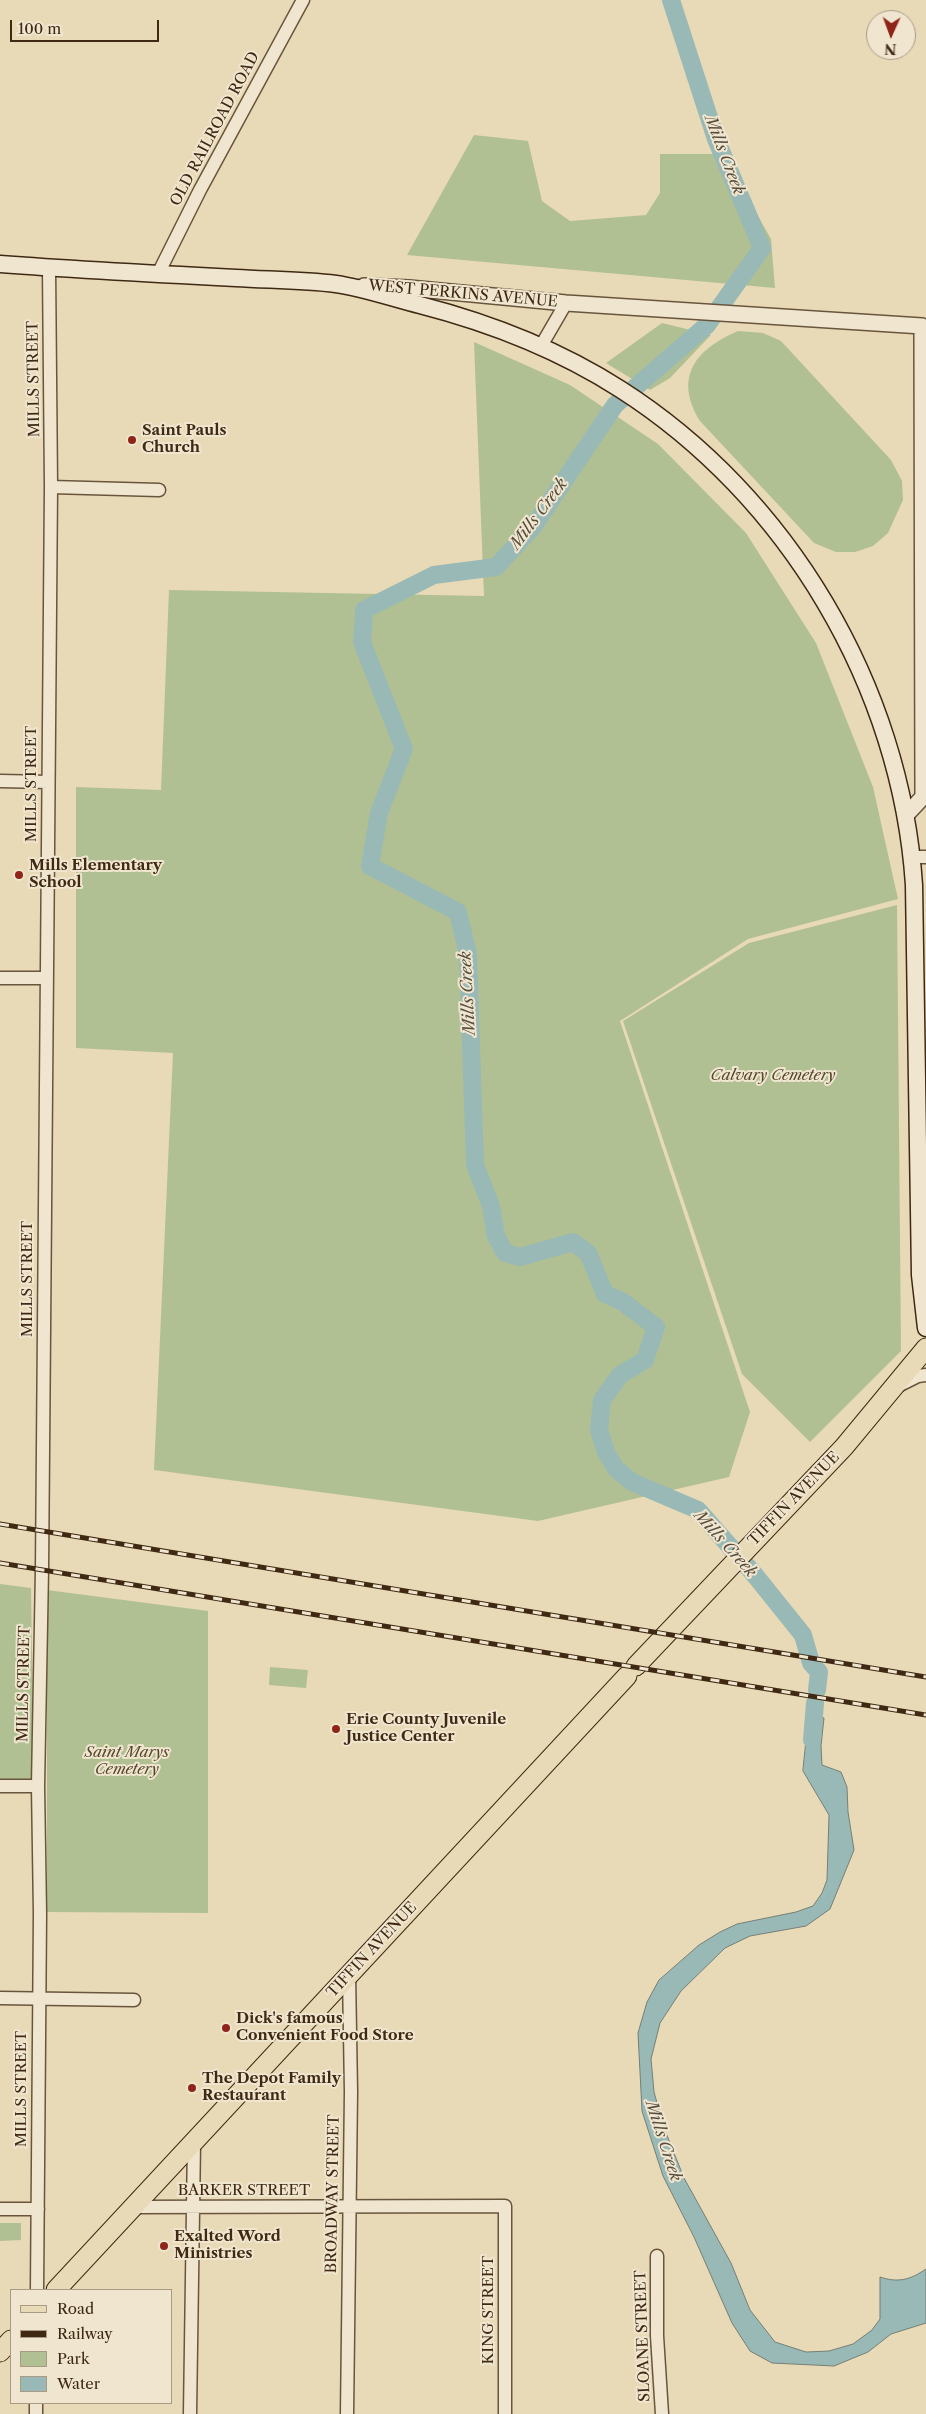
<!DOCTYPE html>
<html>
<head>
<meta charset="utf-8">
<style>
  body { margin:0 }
  #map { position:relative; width:926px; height:2414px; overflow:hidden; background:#e8d9b7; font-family:"Libre Caslon Text",serif }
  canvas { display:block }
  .legend { position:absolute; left:10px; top:2289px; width:162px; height:115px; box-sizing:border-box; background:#f0e6d0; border:1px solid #a99a84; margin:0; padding:6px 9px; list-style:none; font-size:15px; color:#3f2913 }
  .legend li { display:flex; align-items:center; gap:10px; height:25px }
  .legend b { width:25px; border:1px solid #a99a84 }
  .north { position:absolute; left:866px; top:10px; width:50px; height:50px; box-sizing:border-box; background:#f0e6d0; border:1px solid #a99a84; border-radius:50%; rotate:182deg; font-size:14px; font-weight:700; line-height:20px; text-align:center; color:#3f2913 }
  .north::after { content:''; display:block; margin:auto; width:18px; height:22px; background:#8f2418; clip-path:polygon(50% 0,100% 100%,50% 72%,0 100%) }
  .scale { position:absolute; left:10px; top:20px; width:149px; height:22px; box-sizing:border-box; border:2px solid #3f2913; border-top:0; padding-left:6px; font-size:15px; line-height:18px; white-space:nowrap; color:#3f2913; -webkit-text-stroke:4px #f0e6d0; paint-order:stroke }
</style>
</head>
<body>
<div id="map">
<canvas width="926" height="2414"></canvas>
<ul class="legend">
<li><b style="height:6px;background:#e8d9b7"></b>Road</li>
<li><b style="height:6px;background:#3f2913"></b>Railway</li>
<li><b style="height:14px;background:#b1c092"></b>Park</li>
<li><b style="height:14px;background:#99b9b6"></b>Water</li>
</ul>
<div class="north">N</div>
<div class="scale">100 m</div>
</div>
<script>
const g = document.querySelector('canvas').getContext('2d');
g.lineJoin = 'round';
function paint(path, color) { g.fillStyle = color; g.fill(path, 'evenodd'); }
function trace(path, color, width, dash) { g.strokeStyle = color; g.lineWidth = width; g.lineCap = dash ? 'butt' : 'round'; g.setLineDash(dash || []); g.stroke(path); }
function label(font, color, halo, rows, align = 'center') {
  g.font = font + ' "Libre Caslon Text",serif'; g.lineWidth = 4; g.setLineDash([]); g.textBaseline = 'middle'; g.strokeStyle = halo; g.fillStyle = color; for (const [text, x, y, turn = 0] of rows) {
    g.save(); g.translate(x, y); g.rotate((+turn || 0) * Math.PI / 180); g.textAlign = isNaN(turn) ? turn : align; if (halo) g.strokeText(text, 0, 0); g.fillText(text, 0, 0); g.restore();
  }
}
const green = new Path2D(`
  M474,135L528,141L542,201L570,221L646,215L660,193V154H723L771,239L775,288L407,255Z
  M662,323L711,335L670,378L650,390L606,363Z
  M738,331L763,333L781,341L891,460L902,481L903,500L888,533L873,546L855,552H836L814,543L700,421C673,377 696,349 738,331Z
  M474,342L570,385L658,444L746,533L816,643L873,787L898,899L748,939L620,1021L750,1412L729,1477L538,1521L154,1470L173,1053L76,1048V787L161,790L169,590L484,596Z
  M897,905L901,1351L810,1442L742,1374L623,1021L749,943Z
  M0,1584L31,1588L34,1780H0Z
  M47,1590L208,1611V1913L47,1912Z
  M270,1667L308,1670L306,1688L269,1685Z
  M0,2223H21V2240L0,2241Z`);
const water = new Path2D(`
  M809,1715L824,1718L821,1746L822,1765L841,1772L847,1787L848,1812L854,1850L830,1909L806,1926L750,1936L725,1948L681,1991L660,2023L651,2059L654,2092L664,2128L684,2178L731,2263L750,2310L775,2342L806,2352L829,2351L853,2344L872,2330L880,2319V2277C898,2283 910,2280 926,2269V2323L891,2334L868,2352L834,2366L772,2363L750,2351L732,2323L694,2237L663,2176L642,2111L638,2033L647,2002L659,1980L699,1945L720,1932L737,1924L796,1912L813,1906L822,1893L827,1880L829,1815L803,1771Z`);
const river = new Path2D(`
  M671,0L716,139L762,248L707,325L615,405L533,527L496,567L434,575L364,610L362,642L404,749L379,813L370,866L458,912L468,954L475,1165L491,1206L496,1236L505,1253L520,1257L573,1242L588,1253L605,1294L623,1302L656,1327L645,1360L620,1375L602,1400L599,1430L606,1452L616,1469L632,1482L698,1510L754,1574L803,1635L811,1663L819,1672L817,1690
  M812,1740L815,1703`);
const minor = new Path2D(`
  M158,274L200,190L303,0
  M541,346L566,303
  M51,487L159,490
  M0,781L48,782
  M913,857H926
  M0,978H46
  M898,1386L918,1376L926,1375
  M0,1786H38
  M0,1998L134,2000
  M133,2207L505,2206V2414
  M0,2209H38
  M657,2256V2336L662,2414
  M37,2290L40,1914L38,1786L42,1569L51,487L49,268
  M36,2414V2403
  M190,2414L194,2142
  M347,2414L351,2092L349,1974`);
const tertiary = new Path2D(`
  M364,286L409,288L566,303L922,326L923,797L906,815`);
const secondary = new Path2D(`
  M0,264C79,270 157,274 236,278C269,280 303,280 336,284C364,288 392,298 420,305C490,323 559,350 620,389C788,496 901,687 914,885L920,1275L926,1328`);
const primary = new Path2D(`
  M636,1666L844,1447L926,1348
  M56,2290L627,1676
  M0,2352L11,2340`);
const rail = new Path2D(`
  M0,1524L926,1677
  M0,1563L926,1715`);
const markers = [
  [132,440,5,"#8f2418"],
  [19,875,5,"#8f2418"],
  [336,1729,5,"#8f2418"],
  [226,2028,5,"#8f2418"],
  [192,2088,5,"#8f2418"],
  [164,2246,5,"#8f2418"]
];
const streetNames = [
  ["OLD RAILROAD ROAD",215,129,-62],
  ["WEST PERKINS AVENUE",463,294,5],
  ["MILLS STREET",34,379,-91],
  ["MILLS STREET",32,784,-90],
  ["MILLS STREET",28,1279,-90],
  ["TIFFIN AVENUE",794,1499,-46],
  ["MILLS STREET",24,1684,-89],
  ["TIFFIN AVENUE",372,1950,-47],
  ["MILLS STREET",22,2089,-90],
  ["BARKER STREET",244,2191],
  ["BROADWAY STREET",333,2194,-89],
  ["KING STREET",489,2310,-90],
  ["SLOANE STREET",643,2336,-92]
];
const poiNames = [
  ["Saint Pauls",142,431],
  ["Church",142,448],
  ["Mills Elementary",29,866],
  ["School",29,883],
  ["Erie County Juvenile",346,1720],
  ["Justice Center",346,1737],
  ["Dick's famous",236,2019],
  ["Convenient Food Store",236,2036],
  ["The Depot Family",202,2079],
  ["Restaurant",202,2096],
  ["Exalted Word",174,2237],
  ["Ministries",174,2254]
];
const parkNames = [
  ["Calvary Cemetery",773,1076],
  ["Saint Marys",127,1753],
  ["Cemetery",127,1770]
];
const waterNames = [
  ["Mills Creek",724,155,69],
  ["Mills Creek",539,514,-53],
  ["Mills Creek",468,993,-93],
  ["Mills Creek",725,1544,48],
  ["Mills Creek",663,2141,72]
];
paint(green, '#b1c092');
paint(water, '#99b9b6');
trace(water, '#757f75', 1);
trace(river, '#99b9b6', 18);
trace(minor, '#69553c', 15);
trace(tertiary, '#69553c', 18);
trace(secondary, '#3f2913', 19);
trace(primary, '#3f2913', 21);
trace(minor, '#f0e6d0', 12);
trace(tertiary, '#f0e6d0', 15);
trace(secondary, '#f0e6d0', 16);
trace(primary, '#e8d9b7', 19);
trace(rail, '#3f2913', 5);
trace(rail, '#f0e6d0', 3, [9]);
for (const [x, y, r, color] of markers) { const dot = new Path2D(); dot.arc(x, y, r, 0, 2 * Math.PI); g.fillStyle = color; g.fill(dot); trace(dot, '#f0e6d0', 2); }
label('15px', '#3f2913', '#f0e6d0', streetNames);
label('bold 15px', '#3f2913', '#f0e6d0', poiNames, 'left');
label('italic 15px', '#56472c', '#f0e6d0', parkNames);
label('italic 16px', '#564d3c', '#f0e6d0', waterNames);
</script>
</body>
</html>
